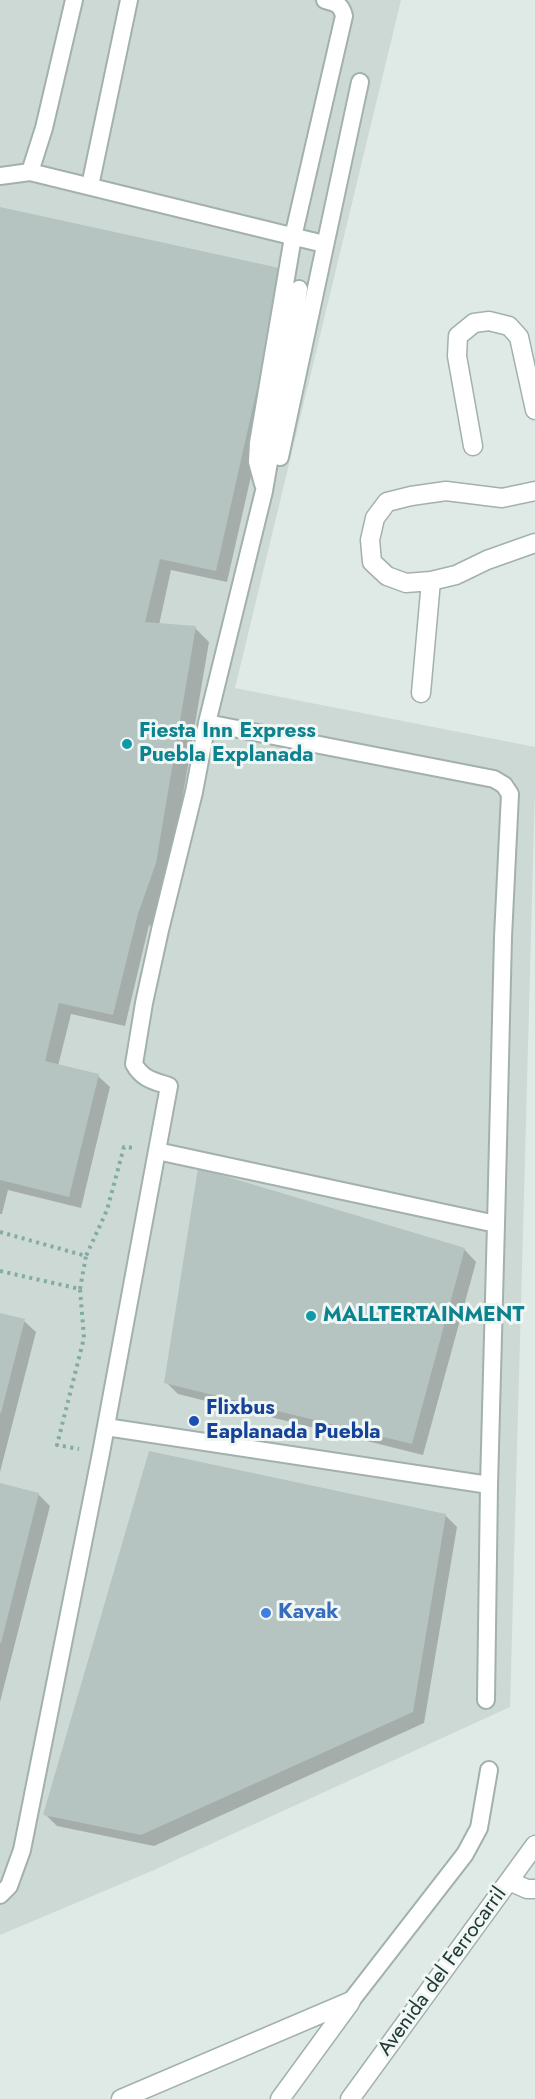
<!DOCTYPE html>
<html>
<head>
<meta charset="utf-8">
<style>
  body { margin:0 }
  canvas { display:block; background:#dfeae6 }
</style>
</head>
<body>
<canvas width="535" height="2099"></canvas>
<script>
const g = document.querySelector('canvas').getContext('2d');
g.lineJoin = 'round';
function paint(path, color) { g.fillStyle = color; g.fill(path, 'evenodd'); }
function trace(path, color, width, dash) { g.strokeStyle = color; g.lineWidth = width; g.lineCap = dash ? 'butt' : 'round'; g.setLineDash(dash || []); g.stroke(path); }
function label(font, color, halo, rows, align = 'center') {
  g.font = font + ' Jost,sans-serif'; g.lineWidth = 6; g.setLineDash([]); g.textBaseline = 'middle'; g.strokeStyle = halo; g.fillStyle = color; for (const [text, x, y, turn = 0] of rows) {
    g.save(); g.translate(x, y); g.rotate((+turn || 0) * Math.PI / 180); g.textAlign = isNaN(turn) ? turn : align; if (halo) g.strokeText(text, 0, 0); g.fillText(text, 0, 0); g.restore();
  }
}
const built = new Path2D(`
  M0,0H401L235,688L535,747V789L510,1707L154,1870L0,1935Z`);
const shadow = new Path2D(`
  M0,208L283,271L295,282L227,582L171,570L159,625L195,628L209,642L169,877L152,927L149,925L125,1026L71,1014L58,1066L98,1076L110,1087L81,1208L8,1190L2,1214H0Z
  M199,1170L465,1250L476,1262L423,1455L178,1394L166,1382Z
  M0,1315L24,1321L36,1332L0,1472Z
  M0,1485L38,1494L50,1506L0,1702Z
  M445,1515L457,1527L424,1723L154,1846L57,1826L45,1814Z`);
const building = new Path2D(`
  M0,207L284,269L216,571L160,559L145,622L196,626L156,863L138,914L113,1015L59,1003L45,1061L99,1074L69,1197L0,1180Z
  M198,1168L465,1248L412,1444L164,1383Z
  M0,1313L25,1319L1,1413H0Z
  M149,1451L446,1514L413,1712L141,1835L43,1815Z
  M0,1483L39,1493L1,1643H0Z`);
const path = new Path2D(`
  M0,1232L86,1256L107,1210L124,1147L134,1148
  M0,1271L80,1289L84,1338L57,1445L79,1449
  M80,1289L86,1256`);
const service = new Path2D(`
  M30,172L324,244
  M0,176L30,172L44,128L74,0
  M90,186L129,0
  M280,457L360,82
  M263,484L257,462L258,443L293,237L344,16C341,4 336,3 325,0
  M157,1151L496,1224L503,937L510,794L504,785L494,779L207,723
  M106,1427L489,1485
  M486,1700L489,1485L496,1224
  M0,1895L9,1886L22,1850L101,1453L169,1086C154,1081 142,1079 134,1064L144,1003L160,930L194,792L207,723L264,491L299,289
  M351,2001L465,1854L479,1828L489,1770`);
const minor = new Path2D(`
  M473,446L457,356L458,336L474,323L489,321L509,326L519,337L535,410
  M535,491L502,498L446,491L411,496L387,502L375,518L370,540L372,562L387,576L406,583L431,581L456,575L487,560L535,543
  M421,693L431,581
  M509,1881L527,1889H535
  M121,2099L351,2001
  M280,2099L350,2003
  M350,2099L535,1845`);
const markers = [
  [127,744,6,"#0f9aa8"],
  [311,1316,6,"#0f9aa8"],
  [194,1421,6,"#1a4fb4"],
  [266,1613,6,"#3f7fe0"]
];
const cultureNames = [
  ["Fiesta Inn Express",139,732],
  ["Puebla Explanada",139,756],
  ["MALLTERTAINMENT",323,1316]
];
const transitNames = [
  ["Flixbus",206,1409],
  ["Eaplanada Puebla",206,1433]
];
const shopNames = [
  ["Kavak",278,1613]
];
const streetNames = [
  ["Avenida del Ferrocarril",443,1972,-54]
];
paint(built, '#cdd9d5');
paint(shadow, '#0003');
paint(building, '#b5c4c0');
trace(service, '#a2b1ad', 20);
trace(minor, '#a2b1ad', 21);
trace(path, '#81aca4', 4, [3, 4.5]);
trace(service, '#fff', 16);
trace(minor, '#fff', 18);
for (const [x, y, r, color] of markers) { const dot = new Path2D(); dot.arc(x, y, r, 0, 2 * Math.PI); g.fillStyle = color; g.fill(dot); trace(dot, '#eff6f4', 2); }
label('bold 21px', '#0d838f', '#eff6f4', cultureNames, 'left');
label('bold 21px', '#164399', '#eff6f4', transitNames, 'left');
label('bold 21px', '#366cbe', '#eff6f4', shopNames, 'left');
label('21px', '#213935', '#eff6f4', streetNames);
</script>
</body>
</html>
